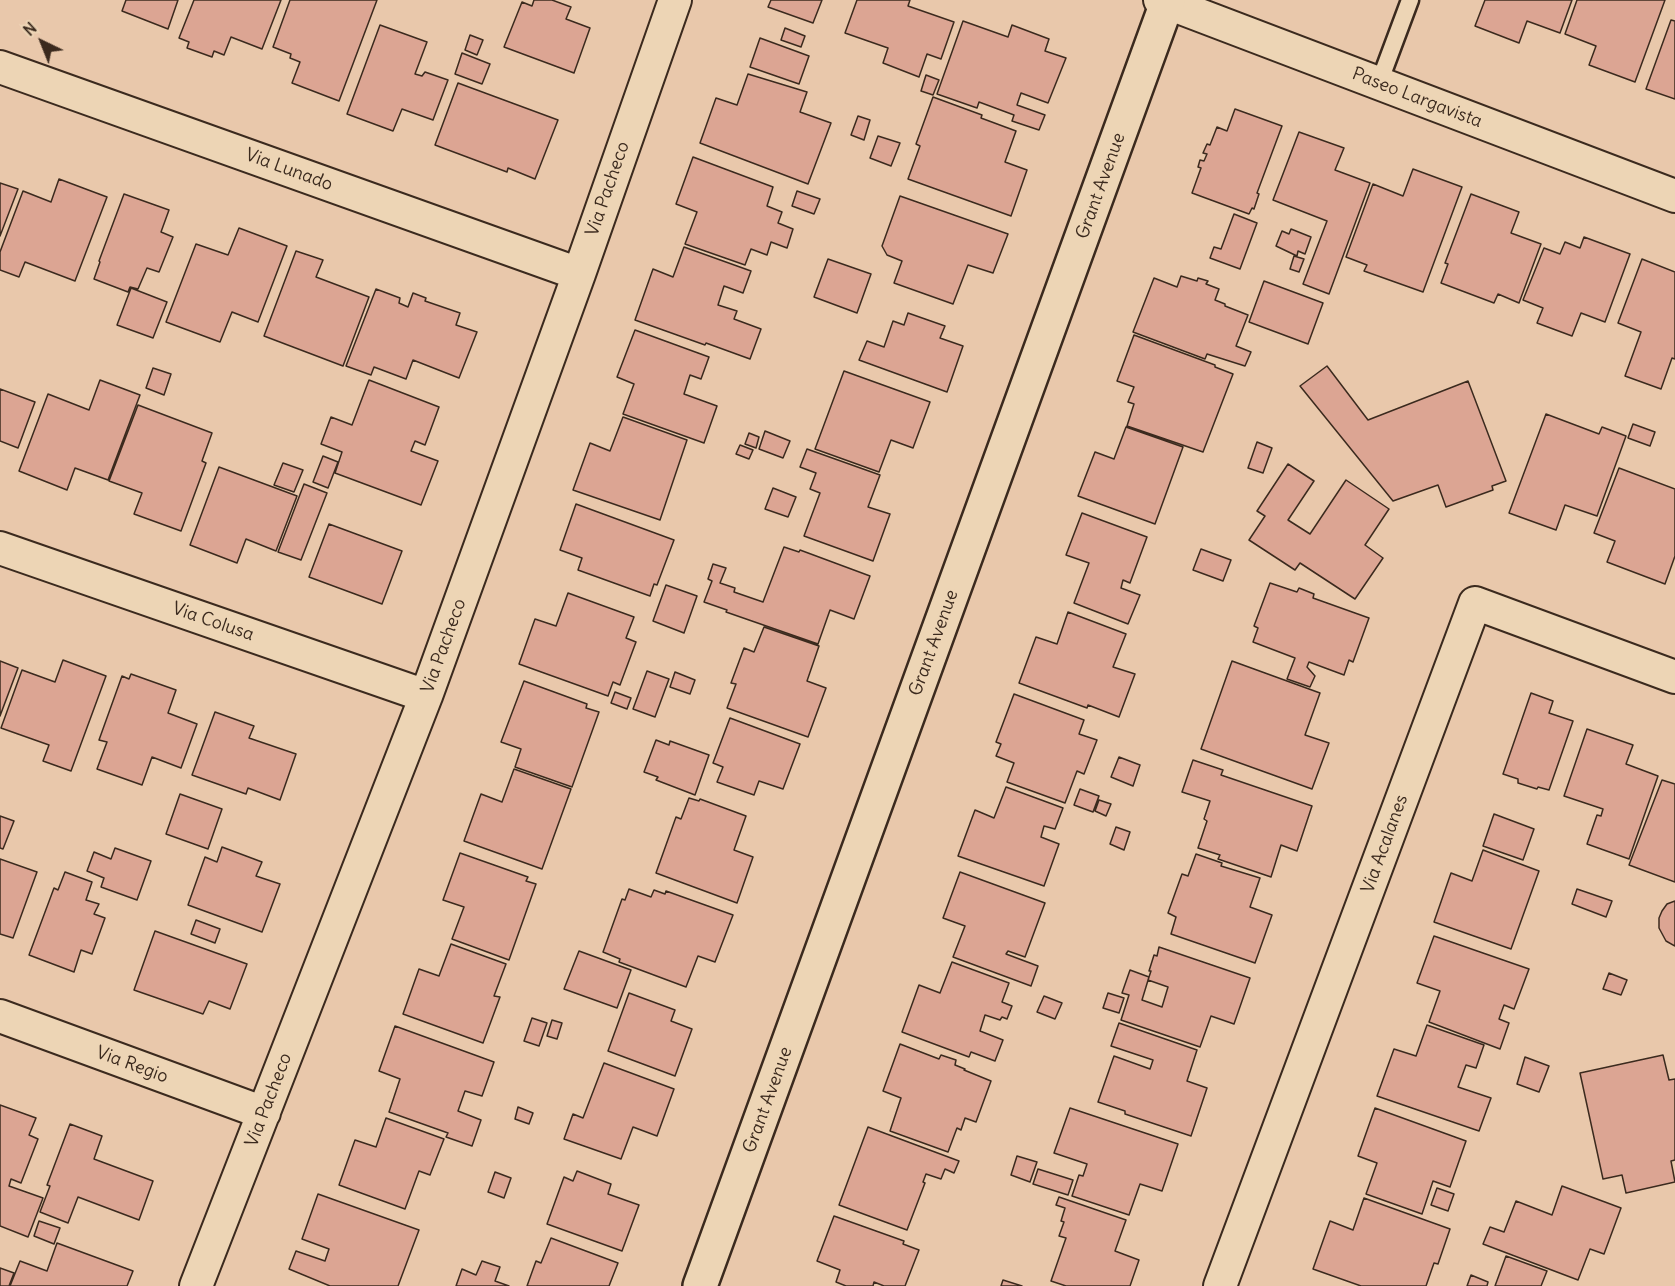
<!DOCTYPE html>
<html>
<head>
<meta charset="utf-8">
<style>
  body { margin:0 }
  #map { position:relative; width:1675px; height:1286px; overflow:hidden; background:#e9c8ab; font-family:Delius,sans-serif }
  canvas { display:block }
  .north { position:absolute; left:12px; top:12px; width:60px; height:60px; -webkit-text-stroke:4px #edd5b5; paint-order:stroke; rotate:317deg; font-size:16px; font-weight:700; line-height:24px; text-align:center; color:#3b2a1e }
  .north::after { content:''; display:block; margin:auto; width:21px; height:27px; background:#3b2a1e; clip-path:polygon(50% 0,100% 100%,50% 72%,0 100%) }
</style>
</head>
<body>
<div id="map">
<canvas width="1675" height="1286"></canvas>
<div class="north">N</div>
</div>
<script>
const g = document.querySelector('canvas').getContext('2d');
g.lineJoin = 'round';
function paint(path, color) { g.fillStyle = color; g.fill(path, 'evenodd'); }
function trace(path, color, width, dash) { g.strokeStyle = color; g.lineWidth = width; g.lineCap = dash ? 'butt' : 'round'; g.setLineDash(dash || []); g.stroke(path); }
function label(font, color, halo, rows, align = 'center') {
  g.font = font + ' Delius,sans-serif'; g.lineWidth = 5; g.setLineDash([]); g.textBaseline = 'middle'; g.strokeStyle = halo; g.fillStyle = color; for (const [text, x, y, turn = 0] of rows) {
    g.save(); g.translate(x, y); g.rotate((+turn || 0) * Math.PI / 180); g.textAlign = isNaN(turn) ? turn : align; if (halo) g.strokeText(text, 0, 0); g.fillText(text, 0, 0); g.restore();
  }
}
const building = new Path2D(`
  M126,0H178L168,29L122,11Z
  M194,0H281L262,49L231,37L224,55L214,51L212,57L187,48L189,42L179,38Z
  M290,0H377L339,101L292,83L300,62L290,58L291,54L273,47Z
  M534,0H552L571,7L566,19L590,28L574,73L504,47L522,2L532,6Z
  M771,0H822L813,23L768,7Z
  M857,0H910L908,6L954,22L941,59L927,54L919,77L883,63L888,48L845,33Z
  M1485,0H1572L1560,33L1527,21L1519,43L1475,26Z
  M1577,0H1665L1635,82L1589,65L1596,46L1565,34Z
  M1671,20L1675,21V99L1646,89Z
  M963,21L1008,37L1012,25L1049,39L1045,51L1066,58L1048,103L1021,93L1017,105L1045,115L1039,130L1012,121L1014,115L979,102L977,108L937,94Z
  M380,25L427,42L415,74L422,76L425,72L448,80L433,120L402,109L393,131L347,114Z
  M785,28L805,36L801,47L781,40Z
  M470,35L483,40L477,55L465,50Z
  M760,38L809,56L799,84L750,67Z
  M462,53L490,64L482,84L455,74Z
  M748,74L807,92L800,112L831,123L808,184L700,143L716,98L737,105Z
  M926,75L939,80L933,95L921,91Z
  M458,83L558,120L535,179L508,168L507,172L435,145Z
  M933,97L982,115L981,118L1016,131L1005,162L1027,170L1011,216L908,179L920,146L916,144Z
  M1235,109L1282,126L1257,193L1259,194L1254,209L1252,208L1249,214L1192,193L1201,168L1198,167L1200,160L1204,161L1207,154L1203,153L1207,144L1210,145L1217,127L1227,131Z
  M858,116L870,120L864,140L851,135Z
  M1299,132L1344,148L1335,170L1370,183L1329,294L1303,284L1327,221L1273,200Z
  M878,136L900,143L891,166L870,158Z
  M693,157L773,187L767,206L782,212L778,223L793,229L787,248L771,242L767,255L751,249L745,265L685,244L697,212L676,204Z
  M1413,169L1462,187L1423,292L1364,271L1367,265L1346,257L1373,184L1403,196Z
  M59,179L107,197L75,281L25,262L19,277L0,270V252L23,191L51,202Z
  M0,183L18,189L0,236Z
  M797,191L820,199L814,214L792,206Z
  M124,194L169,210L161,232L173,237L159,272L147,268L138,289L130,287L128,292L94,279L100,262L99,261Z
  M1471,194L1519,212L1511,233L1541,244L1519,303L1498,294L1494,303L1441,283L1448,264L1445,263Z
  M900,196L1008,234L993,273L968,265L953,304L894,283L902,261L887,255L882,246Z
  M1234,214L1257,223L1240,269L1210,258L1214,247L1221,249Z
  M239,228L287,246L258,322L232,312L220,342L166,322L196,244L228,255Z
  M1291,229L1311,237L1305,254L1298,251L1297,256L1276,246L1282,231L1289,234Z
  M1584,237L1630,254L1605,322L1581,313L1572,336L1537,323L1543,308L1523,300L1544,248L1560,254L1565,242L1580,248Z
  M684,247L751,271L743,293L724,286L718,305L737,311L734,319L761,329L750,359L706,343L705,345L635,320L653,269L673,277Z
  M296,251L323,260L316,277L369,297L343,366L264,336Z
  M1294,256L1304,259L1299,272L1290,269Z
  M828,259L871,274L857,313L814,297Z
  M1642,259L1675,272V359L1672,358L1661,389L1625,376L1641,332L1618,323Z
  M1181,276L1197,281L1198,278L1208,281L1206,284L1219,289L1215,300L1225,304V306L1248,315L1236,346L1251,352L1245,366L1207,354L1205,359L1133,332L1154,278L1177,287Z
  M1264,281L1323,303L1308,344L1249,322Z
  M131,288L167,302L153,338L117,325Z
  M376,289L400,298L399,303L408,307L413,293L426,298L425,301L460,313L456,325L477,332L459,378L413,360L406,379L374,367L371,375L346,366Z
  M908,313L945,326L940,338L963,346L947,392L859,360L867,341L884,347L893,321L904,325Z
  M635,330L709,357L701,379L690,375L684,394L717,406L704,443L623,414L634,384L617,377Z
  M1134,335L1215,365V367L1233,374L1203,452L1127,426L1134,404L1128,402L1134,387L1117,381Z
  M1327,366L1368,420L1468,381L1506,481L1492,486L1493,490L1446,507L1438,485L1393,501L1300,386Z
  M153,368L171,374L164,395L146,388Z
  M844,371L930,402L913,448L891,440L879,472L815,449Z
  M100,380L140,395L108,480L75,468L67,490L19,471L48,394L89,410Z
  M369,380L439,407L425,445L415,441L411,451L438,461L421,505L335,473L342,452L321,444L331,417L352,425Z
  M0,389L35,402L18,448L0,441Z
  M138,405L212,433L202,461L206,463L181,531L134,514L142,493L109,481Z
  M1546,414L1599,434L1602,427L1626,436L1597,516L1565,505L1556,530L1509,513Z
  M623,417L687,440L660,520L573,490L590,443L610,451Z
  M1633,424L1655,432L1650,446L1628,438Z
  M1126,427L1183,447L1155,524L1078,496L1095,452L1114,459Z
  M765,431L790,441L783,458L759,449Z
  M749,433L759,437L756,448L745,444Z
  M1257,442L1272,448L1263,473L1248,468Z
  M740,445L753,450L749,459L736,454Z
  M807,449L880,475L868,507L890,514L873,561L804,536L820,493L810,489L816,473L800,467Z
  M323,456L338,462L328,488L313,482Z
  M283,463L303,470L294,492L274,485Z
  M1288,464L1314,481L1288,520L1310,534L1346,480L1389,509L1365,545L1383,558L1355,599L1300,563L1295,570L1249,540L1265,516L1257,511Z
  M219,467L297,496L276,551L246,539L237,563L190,545Z
  M1619,468L1675,489V556L1665,584L1607,562L1615,541L1594,533Z
  M304,484L327,493L301,560L278,552Z
  M773,488L796,497L788,517L765,509Z
  M576,504L674,540L657,585L654,584L650,596L578,570L582,558L560,550Z
  M1082,513L1147,537L1130,583L1123,580L1121,588L1140,595L1128,624L1074,603L1089,563L1066,555Z
  M329,524L402,551L382,604L309,577Z
  M784,547L799,552L800,550L870,576L854,619L830,610L818,644L726,612L727,610L704,602L712,581L708,579L713,564L726,568L720,583L735,588L734,592L763,602Z
  M1201,549L1231,560L1223,581L1193,570Z
  M1270,583L1297,592L1299,588L1314,594L1313,598L1369,618L1353,662L1349,660L1344,675L1309,662L1307,667L1315,676L1310,687L1287,679L1295,658L1253,642L1258,628L1254,626Z
  M666,585L697,596L684,633L653,621Z
  M568,593L634,617L626,638L636,642L620,685L613,682L608,696L519,664L535,619L556,626Z
  M1068,612L1126,634L1113,667L1135,674L1119,717L1088,705L1087,708L1019,683L1036,637L1057,644Z
  M764,627L819,646L807,681L826,688L808,737L727,708L736,684L731,683L744,648L754,652Z
  M63,660L106,676L71,771L43,761L49,745L1,728L22,670L55,682Z
  M0,661L18,668L0,716Z
  M1232,661L1320,693L1305,735L1329,743L1312,789L1201,749Z
  M647,671L669,679L655,717L633,709Z
  M675,672L695,680L690,694L670,687Z
  M131,674L176,690L168,713L197,724L181,768L152,757L142,785L97,769L107,742L99,740L122,676L129,679Z
  M524,681L587,704L586,708L599,712L572,787L515,767L521,749L501,742Z
  M615,692L631,698L627,709L611,703Z
  M1531,693L1553,701L1549,713L1573,721L1549,790L1538,787L1537,789L1518,783V779L1503,774Z
  M1014,694L1084,720L1079,734L1097,740L1084,774L1077,771L1065,803L1007,782L1014,763L996,756L1001,744L996,742Z
  M215,712L254,726L249,738L296,754L280,800L248,788L246,794L192,775Z
  M730,718L800,744L783,789L759,781L754,795L717,782L723,767L713,763Z
  M1587,729L1633,745L1626,764L1658,776L1629,859L1587,844L1597,815L1601,816L1603,809L1564,796Z
  M656,740L669,745L670,741L709,755L695,795L656,780L658,777L644,772Z
  M1119,757L1140,765L1133,786L1111,777Z
  M1193,760L1223,770L1221,775L1312,806L1297,851L1281,845L1271,877L1218,859L1220,855L1198,848L1207,821L1204,819L1210,801L1182,792Z
  M514,769L571,789L542,869L464,841L481,794L502,802Z
  M1662,780L1675,784V882L1629,865Z
  M1006,787L1063,808L1055,829L1044,826L1041,837L1059,844L1044,886L958,856L975,810L994,818Z
  M1080,789L1099,796L1093,812L1074,805Z
  M180,794L222,809L208,849L166,834Z
  M689,798L699,801L700,799L746,816L734,850L753,857L737,903L656,873L676,817L681,819Z
  M1099,800L1111,804L1106,816L1095,811Z
  M1494,814L1534,829L1523,860L1483,846Z
  M0,816L14,821L3,849L0,848Z
  M1116,827L1130,832L1124,850L1110,844Z
  M222,847L262,862L256,876L280,884L262,932L188,905L205,857L217,862Z
  M115,848L151,861L137,900L101,887L104,878L87,871L94,852L111,859Z
  M1483,850L1539,871L1511,949L1434,922L1451,873L1472,881Z
  M460,853L528,877L526,881L536,884L509,960L452,939L464,907L443,900Z
  M1196,854L1222,863L1221,866L1260,878L1250,907L1272,915L1255,963L1171,934L1176,917L1168,913L1182,874L1188,876Z
  M0,859L37,872L13,938L0,934Z
  M65,872L92,882L86,900L99,904L94,914L105,918L92,954L81,950L74,972L29,955L54,888L58,890Z
  M960,872L1045,903L1025,957L1008,951L1006,954L1038,966L1031,986L953,957L965,926L943,918Z
  M629,889L651,897L654,890L665,894L666,891L733,915L715,962L698,956L686,987L619,962L620,959L603,952L622,899L625,900Z
  M1577,889L1612,901L1606,917L1572,904Z
  M1675,901V946L1666,941L1659,928V918L1662,911L1667,904Z
  M196,920L220,929L215,943L191,934Z
  M155,931L247,964L230,1009L209,1001L203,1014L134,990Z
  M1434,936L1529,969L1514,1009L1504,1005L1499,1019L1509,1023L1500,1049L1429,1022L1440,991L1417,983Z
  M451,944L506,964L494,996L500,997L483,1043L403,1014L419,969L439,976Z
  M1159,947L1250,978L1234,1024L1211,1016L1200,1047L1121,1020L1129,995L1122,993L1130,970L1149,977L1142,1000L1162,1007L1168,987L1148,980L1151,971H1149L1154,955L1157,956Z
  M579,951L631,970L617,1008L564,989Z
  M952,962L1009,983L1002,1002L1012,1006L1007,1019L1002,1017L1000,1020L985,1015L980,1031L1003,1040L995,1061L971,1052L969,1057L902,1032L919,985L940,993Z
  M1609,973L1627,980L1621,995L1603,989Z
  M629,993L675,1010L671,1021L692,1029L675,1076L608,1051Z
  M1108,993L1124,998L1119,1013L1103,1008Z
  M1044,996L1062,1003L1055,1019L1037,1012Z
  M532,1018L547,1023L539,1046L524,1041Z
  M552,1020L562,1023L557,1039L547,1036Z
  M1119,1023L1197,1050L1187,1081L1207,1088L1191,1136L1125,1114V1111L1098,1102L1114,1056L1150,1069L1153,1060L1111,1046Z
  M1427,1025L1484,1045L1476,1068L1466,1065L1458,1087L1491,1098L1479,1131L1377,1096L1394,1049L1416,1056Z
  M395,1026L494,1062L482,1096L465,1091L458,1111L481,1120L472,1146L446,1137L448,1133L389,1112L400,1079L379,1071Z
  M900,1044L939,1059L941,1055L956,1060L955,1065L965,1069L964,1070L991,1081L976,1122L965,1118L961,1130L957,1128L948,1152L890,1131L901,1098L883,1091Z
  M1663,1055L1669,1080L1675,1079V1160L1671,1161L1675,1182L1626,1193L1622,1175L1603,1179L1580,1073Z
  M1525,1057L1549,1066L1539,1092L1517,1084Z
  M604,1063L674,1089L657,1136L633,1127L621,1159L564,1139L573,1114L583,1118Z
  M0,1105L36,1118L29,1135L38,1139L21,1183L11,1179L9,1186L43,1198L28,1237L0,1226Z
  M518,1107L533,1113L529,1124L515,1119Z
  M1070,1108L1178,1144L1162,1191L1140,1184L1129,1215L1072,1196L1079,1175L1083,1176L1087,1164L1054,1153Z
  M1375,1108L1466,1141L1450,1187L1433,1181L1422,1214L1366,1194L1377,1163L1358,1156Z
  M386,1118L444,1139L430,1175L419,1171L405,1209L339,1185L355,1140L376,1147Z
  M70,1124L102,1136L94,1159L153,1181L139,1220L78,1197L68,1223L40,1212L50,1186L47,1185Z
  M868,1127L959,1161L954,1173L945,1169L941,1179L926,1174L923,1182L925,1183L907,1230L839,1205Z
  M1017,1156L1037,1162L1030,1182L1011,1175Z
  M1038,1169L1073,1180L1068,1195L1033,1184Z
  M577,1171L611,1184L608,1194L639,1205L622,1251L547,1224L564,1177L573,1181Z
  M495,1172L511,1178L504,1198L488,1192Z
  M1562,1186L1621,1208L1604,1254L1590,1249L1578,1280L1483,1244L1490,1227L1504,1232L1516,1201L1552,1215Z
  M1437,1188L1454,1194L1448,1211L1431,1205Z
  M318,1194L419,1230L398,1286H330L289,1269L296,1251L325,1261L329,1249L302,1239Z
  M1059,1197L1126,1220L1115,1251L1139,1260L1130,1286H1066L1051,1281L1066,1238L1059,1236L1064,1222L1061,1221L1065,1208L1056,1205Z
  M1364,1198L1450,1229L1438,1264L1434,1263L1426,1286H1361L1313,1269L1330,1221L1353,1230Z
  M834,1216L904,1241L903,1244L919,1250L905,1286H884L874,1282L873,1286H846L836,1282L840,1270L817,1261Z
  M39,1221L60,1228L54,1244L34,1236Z
  M551,1238L618,1263L609,1286H527L536,1261L541,1263Z
  M57,1243L133,1271L127,1286H10L20,1261L47,1271Z
  M1506,1256L1547,1271L1541,1286H1495Z
  M482,1261L500,1267L495,1281L509,1286H456L462,1269L476,1275Z
  M0,1268L14,1273L9,1286H0Z
  M1471,1275L1488,1282L1487,1286H1467Z
  M1003,1280L1022,1286H1001Z`);
const lane = new Path2D(`
  M1379,83L1410,0`);
const street = new Path2D(`
  M1160,0L1675,196
  M0,67L579,274
  M0,548L426,696
  M0,1016L264,1113
  M196,1286L426,696L579,274L675,0
  M1220,1286L1475,603L1675,677`);
const secondary = new Path2D(`
  M700,1286L1168,0`);
const streetNames = [
  ["Paseo Largavista",1417,98,21],
  ["Via Lunado",289,170,20],
  ["Grant Avenue",1101,186,-70],
  ["Via Pacheco",608,189,-71],
  ["Via Colusa",213,622,19],
  ["Grant Avenue",934,643,-70],
  ["Via Pacheco",444,646,-70],
  ["Via Acalanes",1385,844,-70],
  ["Via Regio",132,1065,20],
  ["Via Pacheco",269,1100,-69],
  ["Grant Avenue",768,1100,-70]
];
paint(building, '#dca593');
trace(building, '#3b2a1e', 1.5);
trace(lane, '#3b2a1e', 21);
trace(street, '#3b2a1e', 36);
trace(secondary, '#3b2a1e', 38);
trace(lane, '#edd5b5', 16);
trace(street, '#edd5b5', 32);
trace(secondary, '#edd5b5', 33);
label('18px', '#3b2a1e', '#edd5b5', streetNames);
</script>
</body>
</html>
